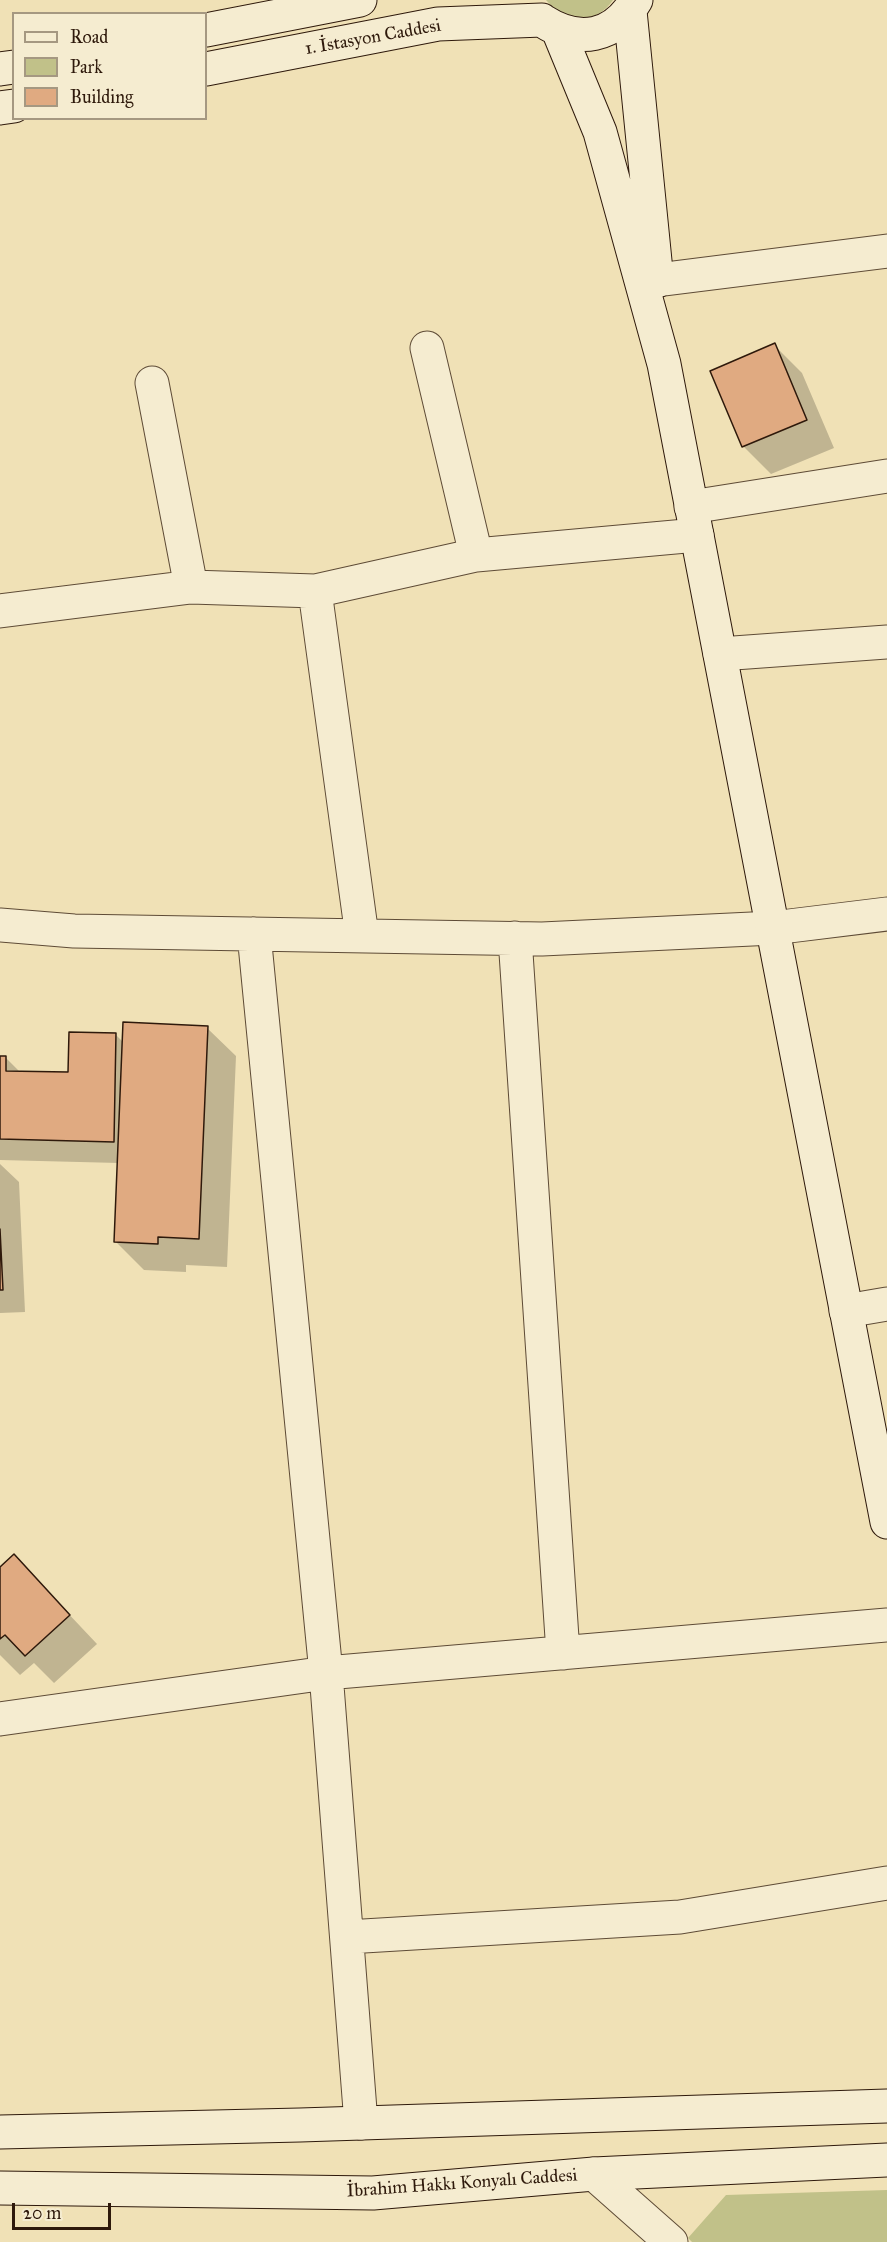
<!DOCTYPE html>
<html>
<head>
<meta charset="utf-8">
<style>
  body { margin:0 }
  #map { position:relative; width:887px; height:2242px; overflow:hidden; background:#f0e1b6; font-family:"IM FELL Great Primer",serif }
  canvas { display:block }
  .legend { position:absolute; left:12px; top:12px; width:195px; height:108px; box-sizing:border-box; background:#f5ecd0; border:2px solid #a59881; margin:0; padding:8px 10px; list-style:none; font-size:18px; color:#2e190b }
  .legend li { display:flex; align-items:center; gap:12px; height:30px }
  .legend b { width:30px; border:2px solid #a59881 }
  .scale { position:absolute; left:12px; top:2203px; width:99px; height:27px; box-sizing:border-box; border:3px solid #2e190b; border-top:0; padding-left:8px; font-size:18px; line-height:21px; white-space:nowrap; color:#2e190b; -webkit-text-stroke:4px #f5ecd0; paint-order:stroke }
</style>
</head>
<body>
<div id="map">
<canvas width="887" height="2242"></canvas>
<ul class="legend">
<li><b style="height:8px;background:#f5ecd0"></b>Road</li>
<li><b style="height:16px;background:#c1c189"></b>Park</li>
<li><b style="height:16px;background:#e0aa81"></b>Building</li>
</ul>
<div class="scale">20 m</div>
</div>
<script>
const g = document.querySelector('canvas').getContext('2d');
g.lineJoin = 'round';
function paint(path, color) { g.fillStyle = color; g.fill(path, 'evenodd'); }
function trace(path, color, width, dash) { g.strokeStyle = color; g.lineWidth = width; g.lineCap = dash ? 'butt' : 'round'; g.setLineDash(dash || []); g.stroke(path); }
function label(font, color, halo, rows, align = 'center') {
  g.font = font + ' "IM FELL Great Primer",serif'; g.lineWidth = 4.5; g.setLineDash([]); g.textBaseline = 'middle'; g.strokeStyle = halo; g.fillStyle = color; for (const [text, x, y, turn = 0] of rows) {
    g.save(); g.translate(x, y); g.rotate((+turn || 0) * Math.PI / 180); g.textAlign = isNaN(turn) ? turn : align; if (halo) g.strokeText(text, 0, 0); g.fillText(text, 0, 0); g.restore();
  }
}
const green = new Path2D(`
  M546,0H613C596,26 564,22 546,0Z
  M887,2190V2242H692L688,2238L726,2195Z`);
const shadow = new Path2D(`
  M774,345L802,373L834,448L771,474L743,446Z
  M207,1028L236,1056L227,1267L186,1265V1272L144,1270L116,1242L119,1163L0,1160V1058H6L21,1073L70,1074L116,1035L124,1043Z
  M0,1164L19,1182L25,1312L0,1313Z
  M14,1556L97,1644L54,1683L34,1663L20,1675L0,1655V1569Z`);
const building = new Path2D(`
  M775,343L807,420L742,447L710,371Z
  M123,1022L208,1026L199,1239L158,1237V1244L114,1242Z
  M69,1032L116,1033L114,1142L0,1139V1056H6V1071L68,1072Z
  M0,1229L3,1290H0Z
  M14,1554L70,1615L25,1656L5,1635L0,1639V1567Z`);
const minor = new Path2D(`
  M657,280L887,251
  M427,348L476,555
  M152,383L191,587
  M691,507L887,476
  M315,591L362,936
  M0,611L191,587L315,591L476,555L697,535
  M720,654L887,642
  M0,925L74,931L542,939L773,928L887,914
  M254,934L326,1673L361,2123
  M515,938L563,1653
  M846,1311L887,1304
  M0,1719L326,1673L887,1625
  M347,1937L680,1917L887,1883
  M594,2174L671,2242`);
const secondary = new Path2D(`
  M630,11L657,281
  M543,21C579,44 614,38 636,0
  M206,30L360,0
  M558,30L600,132L664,364L887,1522
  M0,69L14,67
  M206,69L438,24L542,20
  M0,108L14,106
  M0,2132L300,2125L887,2106
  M0,2188L373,2193L594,2174L887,2160`);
const streetNames = [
  ["1. İstasyon Caddesi",373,38,-10],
  ["İbrahim Hakkı Konyalı Caddesi",462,2184,-4]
];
paint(green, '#c1c189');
paint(shadow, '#0003');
paint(building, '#e0aa81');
trace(building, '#2e190b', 1.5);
trace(minor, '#5e4b36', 35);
trace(secondary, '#2e190b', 35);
trace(minor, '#f5ecd0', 33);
trace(secondary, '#f5ecd0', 33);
label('18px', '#2e190b', '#f5ecd0', streetNames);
</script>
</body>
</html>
